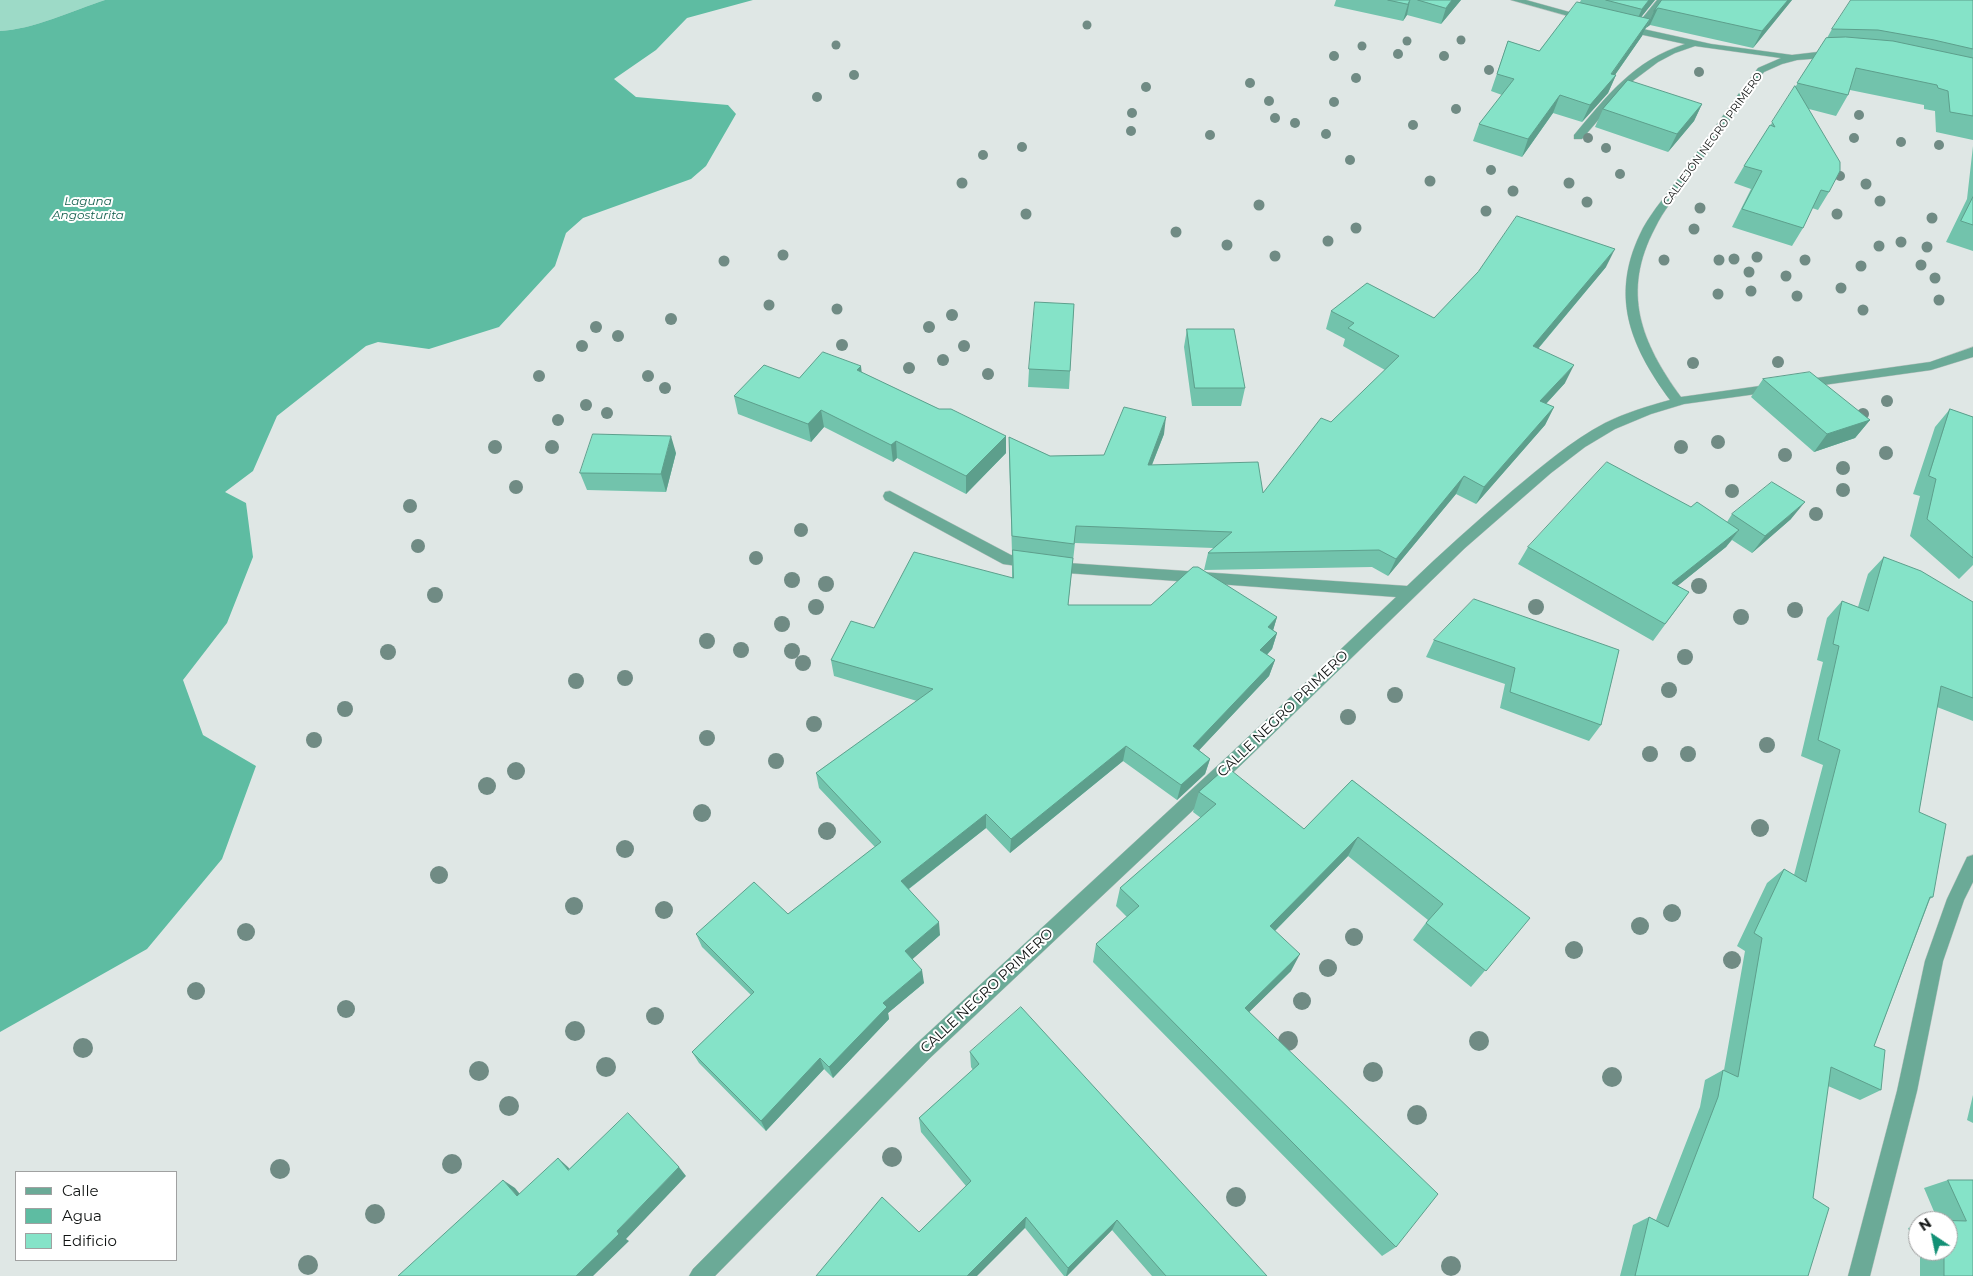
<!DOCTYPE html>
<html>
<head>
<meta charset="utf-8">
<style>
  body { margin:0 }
  #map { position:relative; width:1973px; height:1276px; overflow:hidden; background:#dfe7e5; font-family:Montserrat,sans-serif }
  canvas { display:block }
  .legend { position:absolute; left:15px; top:1171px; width:162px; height:90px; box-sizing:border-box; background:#fff; border:1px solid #a0a1a1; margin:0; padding:6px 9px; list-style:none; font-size:15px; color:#111413 }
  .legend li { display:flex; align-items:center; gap:10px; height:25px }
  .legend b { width:25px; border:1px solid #a0a1a1 }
  .north { position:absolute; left:1908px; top:1211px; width:50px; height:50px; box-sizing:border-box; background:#fff; border:1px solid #a0a1a1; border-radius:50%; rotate:326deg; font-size:14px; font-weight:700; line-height:20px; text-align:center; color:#111413 }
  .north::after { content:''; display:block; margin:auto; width:18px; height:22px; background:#139075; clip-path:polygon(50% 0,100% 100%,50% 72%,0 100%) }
</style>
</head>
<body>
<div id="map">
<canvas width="1973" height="1276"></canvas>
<ul class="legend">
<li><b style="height:6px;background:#6baa97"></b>Calle</li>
<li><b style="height:14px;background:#5ebca2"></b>Agua</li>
<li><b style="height:14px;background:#85e3c8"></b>Edificio</li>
</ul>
<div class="north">N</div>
</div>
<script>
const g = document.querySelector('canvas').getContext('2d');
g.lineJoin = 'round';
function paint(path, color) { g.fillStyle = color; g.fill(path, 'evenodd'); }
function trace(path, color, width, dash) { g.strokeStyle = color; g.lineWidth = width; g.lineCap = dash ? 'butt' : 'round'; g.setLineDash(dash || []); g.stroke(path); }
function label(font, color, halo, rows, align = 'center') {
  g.font = font + ' Montserrat,sans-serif'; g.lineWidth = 4; g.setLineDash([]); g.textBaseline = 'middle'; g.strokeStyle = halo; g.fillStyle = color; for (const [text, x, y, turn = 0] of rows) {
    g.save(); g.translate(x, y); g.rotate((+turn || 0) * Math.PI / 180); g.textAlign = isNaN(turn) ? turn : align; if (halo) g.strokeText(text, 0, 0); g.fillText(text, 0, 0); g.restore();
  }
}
const green = new Path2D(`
  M0,0H105C74,10 31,30 0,31Z`);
const water = new Path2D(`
  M105,0H753L687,18L656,50L614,79L636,97L728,105L736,114L706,166L691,179L583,218L566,233L555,266L499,327L429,349L378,342L366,346L277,416L253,471L225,492L246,503L253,557L227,623L183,680L203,735L256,766L222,859L147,949L0,1032V31C31,30 74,10 105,0Z`);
const minor = new Path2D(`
  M1511,0H1526L1591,18L1586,21Z
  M1657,0H1666L1643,29L1711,44L1792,55L1826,51H1836L1841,54L1836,57L1797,60L1782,64L1764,72C1738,108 1713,144 1687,181C1676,196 1663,211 1655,228C1621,292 1641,342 1681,397L1774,384L1780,388L1778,391L1684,404L1651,414L1615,429L1585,447L1551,473L1465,548L1241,765L930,1058L715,1276H689L693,1269L916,1044L1229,755L1396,597L1053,572L1048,571L1046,567L1048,563L1053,562L1407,586C1441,553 1476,522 1512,491C1541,467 1571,441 1605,423C1625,413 1648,406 1670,400C1629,344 1609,294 1643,228C1653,210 1668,193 1680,176C1706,140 1731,103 1758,68L1781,58L1695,46L1675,53L1658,62L1630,83L1582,139H1574V135C1608,95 1633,61 1685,44L1634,33L1621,28L1626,25L1635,27Z
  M1973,347V357L1931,370L1802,388L1796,384L1802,380L1930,362Z
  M890,491L1011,555L1036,559L1038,563L1036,567L1031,568L1003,564L885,500L883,496L885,492Z
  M1973,855V882L1964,900L1943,961L1917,1091L1870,1276H1848L1897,1091L1925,961L1947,899L1967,857Z`);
const trees = [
  [1087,25,4.5],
  [1461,40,4.5],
  [1407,41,4.5],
  [836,45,4.5],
  [1362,46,4.5],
  [1398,54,5],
  [1334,56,5],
  [1444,56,5],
  [1489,70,5],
  [1699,72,5],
  [854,75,5],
  [1356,78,5],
  [1250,83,5],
  [1146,87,5],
  [817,97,5],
  [1269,101,5],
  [1334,102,5],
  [1456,109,5],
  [1132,113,5],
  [1859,115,5],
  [1275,118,5],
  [1295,123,5],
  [1413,125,5],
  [1131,131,5],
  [1326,134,5],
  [1210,135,5],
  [1588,138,5],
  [1854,138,5],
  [1901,142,5],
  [1939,145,5],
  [1022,147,5],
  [1606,148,5],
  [983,155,5],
  [1350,160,5],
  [1491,170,5],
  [1620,174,5],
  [1840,176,5],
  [1430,181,5.5],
  [962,183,5.5],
  [1569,183,5.5],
  [1866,184,5.5],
  [1513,191,5.5],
  [1880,201,5.5],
  [1587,202,5.5],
  [1259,205,5.5],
  [1700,208,5.5],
  [1486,211,5.5],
  [1026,214,5.5],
  [1837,214,5.5],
  [1932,218,5.5],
  [1356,228,5.5],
  [1694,229,5.5],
  [1176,232,5.5],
  [1328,241,5.5],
  [1901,242,5.5],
  [1227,245,5.5],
  [1879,246,5.5],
  [1927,247,5.5],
  [783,255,5.5],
  [1275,256,5.5],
  [1757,257,5.5],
  [1734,259,5.5],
  [1664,260,5.5],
  [1719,260,5.5],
  [1805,260,5.5],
  [724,261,5.5],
  [1921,265,5.5],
  [1861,266,5.5],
  [1749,272,5.5],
  [1786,276,5.5],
  [1935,278,5.5],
  [1841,288,5.5],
  [1751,291,5.5],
  [1718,294,5.5],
  [1797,296,5.5],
  [1939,300,5.5],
  [769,305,5.5],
  [837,309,5.5],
  [1863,310,5.5],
  [952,315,6],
  [671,319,6],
  [596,327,6],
  [929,327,6],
  [618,336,6],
  [842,345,6],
  [582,346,6],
  [964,346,6],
  [943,360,6],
  [1778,362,6],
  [1693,363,6],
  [909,368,6],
  [988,374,6],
  [539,376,6],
  [648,376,6],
  [665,388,6],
  [1887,401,6],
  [586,405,6],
  [607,413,6],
  [1863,414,6],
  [558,420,6],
  [1718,442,7],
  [495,447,7],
  [552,447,7],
  [1681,447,7],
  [1886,453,7],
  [1785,455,7],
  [1843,468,7],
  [516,487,7],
  [1843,490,7],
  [1732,491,7],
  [410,506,7],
  [1816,514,7],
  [801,530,7],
  [418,546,7],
  [756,558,7],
  [792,580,8],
  [826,584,8],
  [1699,586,8],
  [435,595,8],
  [816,607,8],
  [1536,607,8],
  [1795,610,8],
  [1741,617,8],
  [782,624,8],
  [707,641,8],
  [741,650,8],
  [792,651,8],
  [388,652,8],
  [1685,657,8],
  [803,663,8],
  [625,678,8],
  [576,681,8],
  [1669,690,8],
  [1395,695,8],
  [345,709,8],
  [1348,717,8],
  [814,724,8],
  [707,738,8],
  [314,740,8],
  [1767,745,8],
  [1650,754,8],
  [1688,754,8],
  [776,761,8],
  [516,771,9],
  [487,786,9],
  [702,813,9],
  [1760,828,9],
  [827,831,9],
  [625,849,9],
  [439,875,9],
  [574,906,9],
  [664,910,9],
  [1672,913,9],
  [1640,926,9],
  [246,932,9],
  [1354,937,9],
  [1574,950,9],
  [1732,960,9],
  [1328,968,9],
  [196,991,9],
  [1302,1001,9],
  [346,1009,9],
  [655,1016,9],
  [575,1031,10],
  [1288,1041,10],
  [1479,1041,10],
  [83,1048,10],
  [606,1067,10],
  [479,1071,10],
  [1373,1072,10],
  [1612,1077,10],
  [509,1106,10],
  [1417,1115,10],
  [892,1157,10],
  [452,1164,10],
  [280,1169,10],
  [1236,1197,10],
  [375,1214,10],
  [308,1265,10],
  [1451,1266,10]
];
const wall = new Path2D(`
  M1336,0H1461L1441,24L1407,15L1403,21L1334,6Z
  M1581,0H1655L1641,17L1650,19L1642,36L1615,75H1616L1608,93L1582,122L1553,113L1522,157L1473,141L1479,124L1502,95L1491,91L1508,41L1539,51L1580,2Z
  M1662,0H1792L1753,48L1650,25L1646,28L1654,11Z
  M1973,0V140L1936,132L1935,111L1924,109V105L1850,90L1848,95L1836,116L1809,109L1829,192L1818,210L1812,208L1803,228L1792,246L1732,227L1751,189L1734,183L1744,166L1827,38L1832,29Z
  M1702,104L1694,121L1668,152L1595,127L1603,109Z
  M1973,146V251L1946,242L1967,199Z
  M1606,267L1538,349L1565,383L1546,404L1554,407L1545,425L1476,504L1456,494L1388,576L1372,567L1204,570L1208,553L1214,548L1075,543L1068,605L1277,617L1273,630L1277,633L1272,649L1267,655L1275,660L1269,676L1199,750L1210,759L1205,774L1177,800L1123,761L1010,853L986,828L909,889L940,935L912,959L924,983L888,1013L889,1019L833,1078L824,1069L766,1131L699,1063L692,1052L751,995L702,947L696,934L788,914L875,847L819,788L816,773L917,701L834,676L831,660L874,628L1012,578V553L1009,454V437L1050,456L1104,455L1164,434L1152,465L1263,493L1331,422L1385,370L1343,346L1345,339L1326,329L1331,311L1434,318Z
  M1074,304L1069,389L1028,387L1029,369Z
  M1187,329L1245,388L1241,406H1192L1184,347Z
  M861,366V372L939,409L1006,436V453L966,494L897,458L893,462L824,427L811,442L738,414L734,396L799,378Z
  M1763,379L1870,420L1855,438L1814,452L1751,397Z
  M1950,409L1973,417V565L1959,579L1910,536L1920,496L1913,494L1935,427Z
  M676,453L666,492L587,490L580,473Z
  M1691,507L1727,522L1732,514L1791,519L1752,553L1732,540L1726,547L1677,586L1689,592L1653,641L1518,564L1528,547Z
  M1884,557L1973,602V721L1937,707L1919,812L1933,897L1930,899L1874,1046L1881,1090L1860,1100L1828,1086L1813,1198L1808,1276H1620L1633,1225L1649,1217L1656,1220L1700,1107L1705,1080L1723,1070H1724L1745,951L1737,946L1767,883L1784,869L1794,875L1823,765L1801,756L1823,662L1817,660L1827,618L1842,601L1858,607L1868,574Z
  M1434,640L1619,650L1601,725L1589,741L1500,708L1505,684L1426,657Z
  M1352,780L1530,918L1471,987L1413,940L1428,920L1348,856L1275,931L1291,971L1249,1012L1396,1247L1382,1256L1093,962L1096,944L1127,917L1116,906L1120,888L1201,818L1193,812L1199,792L1304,829Z
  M970,1052L1267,1276H1152L1112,1230L1067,1276H1064L1025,1228L919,1232L966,1186L921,1132L919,1118L973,1070L971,1067Z
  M1973,1095V1123L1967,1120Z
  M1948,1180H1973V1276H1920V1256L1908,1228L1918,1225V1251H1948V1221H1931H1938L1924,1188Z`);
const shadedWall = new Path2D(`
  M1410,0L1407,15L1403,21L1408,4Z
  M1452,0H1461L1441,24L1446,8Z
  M1649,0H1655L1634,26L1642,9Z
  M1788,0H1792L1753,48L1762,31Z
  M1658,8L1650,25L1646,28L1654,11Z
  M1650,19L1642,36L1610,82L1616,75L1608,93L1582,122L1590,105Z
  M1560,95L1553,113L1522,157L1528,139Z
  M1702,104L1694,121L1668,152L1677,134Z
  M1615,249L1606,267L1525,364L1533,346Z
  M1574,365L1565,383L1532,419L1540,401Z
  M861,366L863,384L857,370Z
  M1554,407L1545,425L1476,504L1484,487Z
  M821,410L824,427L811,442L808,424Z
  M1166,417L1164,434L1145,482L1148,465Z
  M1870,420L1855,438L1814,452L1827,434Z
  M671,436L676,453L666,492L661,474Z
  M1006,436V453L966,494V476Z
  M896,441L897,458L893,462L891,445Z
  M1464,476L1456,494L1388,576L1396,559Z
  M1805,502L1791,519L1752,553L1765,536Z
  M1739,530L1726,547L1660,600L1672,583Z
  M1277,617L1272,634L1268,627Z
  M1277,633L1272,649L1255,667L1260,650Z
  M1275,660L1269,676L1189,761L1193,746Z
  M1126,746L1123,761L1010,853L1011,839Z
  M1210,759L1205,774L1177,800L1181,785Z
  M986,814V828L902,894L901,881Z
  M1358,837L1348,856L1262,944L1270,926Z
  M939,922L940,935L907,964L905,951Z
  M1300,954L1291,971L1237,1024L1245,1008Z
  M922,970L924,983L888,1013L889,1019L833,1078L829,1067L883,1003Z
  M820,1058L824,1069L766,1131L761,1121Z
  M558,1158L568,1167L578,1179L568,1170Z
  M679,1167L686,1176L626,1239L629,1241L593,1276H576L617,1231Z
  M503,1180L515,1188L528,1204L517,1196Z
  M1026,1217L1025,1228L977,1276H967Z
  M1117,1220L1112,1230L1067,1276H1066L1068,1268Z`);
const building = new Path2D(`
  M1388,0H1410L1408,4Z
  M1418,0H1452L1446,8Z
  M1606,0H1649L1642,9Z
  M1662,0H1788L1762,31L1658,8L1654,11Z
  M1851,0H1973V49L1934,40L1878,30L1832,29Z
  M1577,2L1650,19L1611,74L1616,75L1590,105L1560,95L1528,139L1479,124L1514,79L1497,74L1508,41L1539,51Z
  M1846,37L1893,41L1973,58V116L1950,112L1948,91L1938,88L1937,85L1856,68L1848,95L1797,83L1826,38Z
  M1628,80L1702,104L1677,134L1603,109Z
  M1795,86L1840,162V171L1829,192L1821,190L1803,228L1742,209L1762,171L1744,166L1770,125L1775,127L1772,122Z
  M1973,197V225L1961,221Z
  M1517,216L1615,249L1533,346L1574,365L1540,401L1554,407L1484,487L1464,476L1396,559L1379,550L1208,553L1232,532L1076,526L1074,544L1012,536L1009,437L1050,456L1104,455L1124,407L1166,417L1148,465L1258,462L1263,493L1321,418L1331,422L1399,356L1348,328L1354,323L1331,311L1367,283L1434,318L1478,272Z
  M1035,302L1074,304L1070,371L1029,369Z
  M1187,329H1234L1245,388H1195Z
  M823,352L861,366L857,370L939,409H951L1006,436L966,476L896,441L891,445L821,410L808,424L734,396L764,365L799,378Z
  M1810,372L1870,420L1827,434L1763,379Z
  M1950,409L1973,417V558L1927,519L1936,479L1929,476Z
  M593,434L671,436L661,474L580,473Z
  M1607,462L1691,507L1697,502L1739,530L1672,583L1689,592L1665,624L1528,547Z
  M1772,482L1805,502L1765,536L1732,514Z
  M1013,550L1073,558L1068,605H1151L1193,567H1198L1277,617L1268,627L1277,633L1260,650L1275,660L1193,746L1210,759L1181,785L1126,746L1011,839L986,814L901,881L939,922L905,951L922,970L883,1003L887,1007L829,1067L820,1058L761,1121L692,1052L754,992L696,934L754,882L788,914L881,842L816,773L933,689L831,660L851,621L874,628L914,552L1013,578Z
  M1884,557L1921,571L1973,602V698L1941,686L1919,812L1946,824L1933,897H1930L1874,1046L1885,1050L1881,1090L1831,1067L1813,1198L1829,1208L1808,1276H1635L1649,1217L1668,1227L1718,1097L1723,1070L1738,1077L1762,938L1754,933L1784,869L1806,882L1840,750L1818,740L1839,646L1833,644L1842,601L1868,611Z
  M1474,599L1619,650L1601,725L1510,692L1515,668L1434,640Z
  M1227,767L1304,829L1352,780L1530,918L1486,971L1426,923L1443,904L1358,837L1270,926L1300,954L1245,1008L1438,1194L1396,1247L1096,944L1139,906L1120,888L1216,804L1199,792Z
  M1021,1007L1267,1276H1166L1117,1220L1068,1268L1026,1217L967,1276H816L882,1197L919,1232L971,1181L919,1118L979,1064L970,1052Z
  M628,1113L679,1167L617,1231L619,1234L576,1276H398L503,1180L517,1196L558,1158L568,1170Z
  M1948,1180H1973V1276H1944V1251H1948V1221L1932,1220L1966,1221Z`);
const farStreetnames = [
  ["CALLEJÓN NEGRO PRIMERO",1713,139,-54]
];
const farWaternames = [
  ["Laguna",88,201],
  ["Angosturita",88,215]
];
const streetNames = [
  ["CALLE NEGRO PRIMERO",1283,714,-44],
  ["CALLE NEGRO PRIMERO",987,991,-43]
];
paint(green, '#9ddac7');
paint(water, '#5ebca2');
trace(minor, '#bec5c3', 1);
paint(minor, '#6baa97');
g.fillStyle = '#708b84';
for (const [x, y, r] of trees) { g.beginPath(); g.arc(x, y, r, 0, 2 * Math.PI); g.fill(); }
paint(wall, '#72c3ac');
paint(shadedWall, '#5d9f8c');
paint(building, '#85e3c8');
trace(building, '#5d9f8c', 1);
label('11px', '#111413', '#fff', farStreetnames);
label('italic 12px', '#176250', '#fff', farWaternames);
label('14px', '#111413', '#fff', streetNames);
</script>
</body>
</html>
